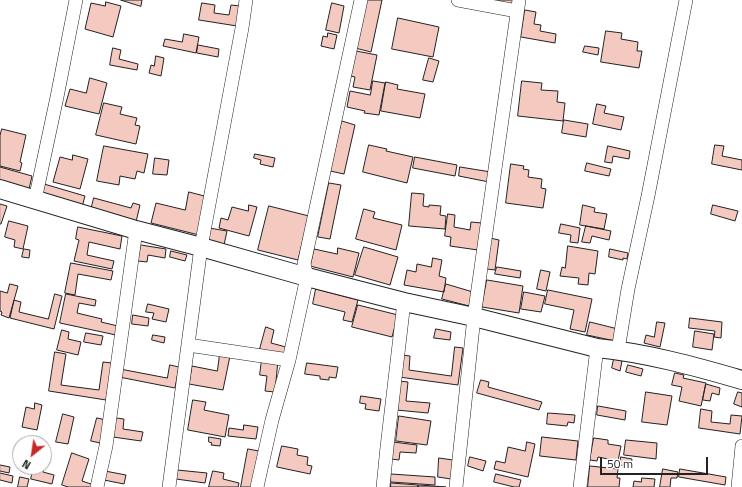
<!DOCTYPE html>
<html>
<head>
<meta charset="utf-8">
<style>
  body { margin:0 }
  #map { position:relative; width:742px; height:487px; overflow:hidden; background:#fff; font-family:"Titillium Web",sans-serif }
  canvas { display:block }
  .north { position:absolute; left:12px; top:435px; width:40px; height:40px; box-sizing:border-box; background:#fff; border:1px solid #a7a7a7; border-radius:50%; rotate:210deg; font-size:11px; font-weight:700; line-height:16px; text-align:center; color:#222 }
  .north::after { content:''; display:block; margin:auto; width:14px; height:18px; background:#c62828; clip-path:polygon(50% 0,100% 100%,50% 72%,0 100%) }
  .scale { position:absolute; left:600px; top:457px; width:108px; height:18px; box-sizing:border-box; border:2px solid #222; border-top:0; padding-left:5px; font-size:12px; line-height:14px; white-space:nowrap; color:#222; -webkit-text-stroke:3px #fff; paint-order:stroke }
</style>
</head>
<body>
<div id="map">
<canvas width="742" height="487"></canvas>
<div class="north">N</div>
<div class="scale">50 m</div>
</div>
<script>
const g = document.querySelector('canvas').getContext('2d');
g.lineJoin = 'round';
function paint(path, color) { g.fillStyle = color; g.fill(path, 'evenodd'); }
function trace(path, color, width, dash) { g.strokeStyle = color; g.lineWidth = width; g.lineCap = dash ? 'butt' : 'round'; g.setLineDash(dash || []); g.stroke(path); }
const building = new Path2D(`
  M121,0H142L141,6Z
  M366,0H382L371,52L355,48Z
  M492,0H515L514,8Z
  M106,2L121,6L113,37L85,29L91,3L105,6Z
  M202,3L215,5L214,13L229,15L231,5L240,6L237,26L199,20Z
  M332,3L344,6L339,33L326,30Z
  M525,10L536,12L534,24L541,25L540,31L556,34L555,43L521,37Z
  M398,18L439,27L433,57L392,49Z
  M606,31L622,33L621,39L638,42L637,51H642L639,68L601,62Z
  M328,33L337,35L334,49L321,46L323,36L327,37Z
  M184,34L199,37L196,53L163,46L165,39L182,42Z
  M198,45L219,49L218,57L197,53Z
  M585,46L599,48L598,55L583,52Z
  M113,48L121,50L119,59L138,64L137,70L110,65Z
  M356,51L377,55L370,90L353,87L355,77L351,76Z
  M156,56L164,58L161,76L149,73L151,65L154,66Z
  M429,58L439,61L433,82L423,80Z
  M90,78L107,83L99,114L65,106L70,89L86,93Z
  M373,81L385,83L379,115L364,113L365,111L347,107L350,91L370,95Z
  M522,81L542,83L541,90L558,91L557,102L565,103L563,121L518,116Z
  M386,82L398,85L397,89L425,94L420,118L381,111Z
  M104,103L122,107L120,114L137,118L135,125L140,126L136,144L96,135Z
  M597,104L606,106L604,113L624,117L621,130L593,124Z
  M564,120L588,124L586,137L562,133Z
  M342,121L355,125L344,174L330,171Z
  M2,129L26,135L20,162L22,163L20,171L0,166V136Z
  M369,145L387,149L386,151L413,157L407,183L363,172Z
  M715,145L724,146L722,156L742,160V170L712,164Z
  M104,146L148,154L144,173L137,171L135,179L120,176L119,185L97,181Z
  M608,146L630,151L629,159L613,156L612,163L605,162Z
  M255,154L275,158L273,167L260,164L261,160L254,158Z
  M73,155L88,159L80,189L53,182L60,157L72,160Z
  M415,157L457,165L455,176L413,168Z
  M155,158L169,160L167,175L153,174Z
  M587,163L611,169L609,176L585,171Z
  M511,164L524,166L523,169L529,170L528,177L542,179L541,188L546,189L543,208L506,203Z
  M0,167L32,176L29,189L0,181Z
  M460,167L491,172L489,182L459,176Z
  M329,183L341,185L330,239L318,237Z
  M44,184L85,196L82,207L41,194Z
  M189,192L208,197L199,235L151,223L156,203L185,210Z
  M412,193L424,194L423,206L429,207V205L441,206L440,215L446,216L445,229L409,226Z
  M94,198L131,208L133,203L140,205L136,222L91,210Z
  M0,204L7,206L1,224H0Z
  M249,205L257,207L249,236L219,228L221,218L228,220L232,207L248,211Z
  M583,205L595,208L594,212L607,214L604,229L580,225Z
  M713,205L738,211L735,221L711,214Z
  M269,206L309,216L298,260L258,250Z
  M364,209L375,212L373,218L402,225L396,250L356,239Z
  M448,214L455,215L454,227L470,230L471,222L482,223L478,250L450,246L451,237L445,236Z
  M9,221L28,226L23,249L14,247L15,240L5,237Z
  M561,224L580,228L578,243L570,242L571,235L559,233Z
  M586,226L611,231L609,240L592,236L590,243L582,242Z
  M78,227L122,236L120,249L89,242L87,255L114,261L112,269L74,261L79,240L76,239Z
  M209,228L227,231L224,245L207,241Z
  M490,238L499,240L495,270L487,269Z
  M141,245L166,249L165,258L148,255L147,262L138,261Z
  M568,246L598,251L595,274L589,273L588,285L578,284L579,278L560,276L562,267L565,268Z
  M364,247L398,257L390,285L355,275Z
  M338,248L359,253L353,277L310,266L314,249L337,254Z
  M24,249L30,250L29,258L22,257Z
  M610,249L628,253L627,259L623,258V260L609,257Z
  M171,251L187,255L185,261L170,257Z
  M433,258L442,260L439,276L446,278L444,292L404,285L407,270L416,272L417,264L431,267Z
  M71,263L113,271L111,280L78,274L75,295L65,293Z
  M497,267L521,271L520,278L495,274Z
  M541,270L550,272L546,291L537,289Z
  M487,280L523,286L519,313L482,307Z
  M10,284L18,286L9,318L1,315L2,312L0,311V291L7,293Z
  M446,284L473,292L469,306L442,299Z
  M316,289L358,300L352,322L343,320L345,312L313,304Z
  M548,290L592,299L585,332L570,329L574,310L545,304Z
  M524,292L545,296L541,312L521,309Z
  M55,294L62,296L54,329L10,318L14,300L21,302L19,312L48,319Z
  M66,294L96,300L95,306L79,303L77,313L102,319L101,322L118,326L116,335L60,323Z
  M148,304L169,309L166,322L152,319L154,313L146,312Z
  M358,305L398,315L392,337L352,327Z
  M133,315L149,318L148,326L132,324Z
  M690,318L722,322L721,338L714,337L715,331L689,328Z
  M590,322L618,329L615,341L587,335Z
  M657,322L665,323L660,347L644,343L646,335L654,337Z
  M266,327L274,330L271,343L286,347L284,356L260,349Z
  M436,329L451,332L450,340L434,338Z
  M62,330L69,332L68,339L81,342L78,355L57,350Z
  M695,331L714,334L712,350L693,347Z
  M86,333L103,336L101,345L84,342Z
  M153,335L165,337L164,343L152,340Z
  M455,347L463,348L458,385L399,377L402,355L410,356L409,370L451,376Z
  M55,352L66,354L61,385L99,390L103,362L112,363L106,400L49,391Z
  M220,354L230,356L223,390L189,384L192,366L217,371Z
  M262,359L278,360L275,392L265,391L267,376L260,375Z
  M614,359L622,361L620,371L612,368Z
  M307,363L338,367L336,378L329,377V380L320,379V376L305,374Z
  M170,365L179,367L175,388L119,377L120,369L167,378Z
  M628,365L643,369L641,376L626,372Z
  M675,373L684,375L683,378L706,383L701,406L679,401L682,387L672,385Z
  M481,380L489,382L488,387L542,402L539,410L477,393Z
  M399,381L408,382L406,401L430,403L428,413L396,410Z
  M706,384L720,388L719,395L712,393L710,401L703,400Z
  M646,392L672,396L667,425L642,422Z
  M738,392L742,393V407L734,404Z
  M361,396L381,399L379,411L365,409L366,404L360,403Z
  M193,400L206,402L204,410L229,415L225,437L188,430Z
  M35,403L42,405L37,430L22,427L26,407L34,409Z
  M598,406L626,411L625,420L597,415Z
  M701,409L712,411L711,422L730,424L731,415L742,416L740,434L699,428Z
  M548,413L575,415L574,423L568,422L567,426L547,424Z
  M63,414L74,417L68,444L56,442Z
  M399,416L431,421L427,445L396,441Z
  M97,418L106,420L100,443L91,441Z
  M116,418L124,419L123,429L143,432L141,441L113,437Z
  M244,425L258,427L256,439L228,436L229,428L243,430Z
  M209,437L221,439L220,446L211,445L212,443L209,442Z
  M542,437L578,441L576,460L540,456Z
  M594,438L608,440V444L621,446L618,461L598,457L597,461L590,460Z
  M626,440L657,443L656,459L624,455Z
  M393,442L417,445L416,453L400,452L399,460L391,459Z
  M527,442L535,444L528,477L494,469L496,461L505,463L508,447L525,451Z
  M282,446L298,449L297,455L308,457L307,465L312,466L310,474L277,467Z
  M248,449L259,451L252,487H241Z
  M72,453L89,459L82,481L94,485L93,487H68L62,485Z
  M470,457L486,461L483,471L468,466Z
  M621,457L632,459L631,466L620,465Z
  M439,458L453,460L451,479L438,477Z
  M0,465L10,467L9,473L0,471Z
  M590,466L618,469L617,478H620L619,487H588Z
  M34,467H44L43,472L54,475L52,484L31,479Z
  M663,469L678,472L677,478H671L670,487H660Z
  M680,469L726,477L725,485L679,477Z
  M177,470L207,473L205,483L176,479Z
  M105,471L126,475L124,484L104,480Z
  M213,471L224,473L223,479L239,483L238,487H209Z
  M0,473L13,476L12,483L0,480Z
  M391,474L435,477V485L391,482Z
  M496,474L521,480L519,487H514L494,482Z
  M20,477L29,479L27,487H18Z
  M642,478L655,479L654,487H633L634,481L641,482Z
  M391,483L418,485V487H391Z
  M419,485L446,487H418Z`);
const street = new Path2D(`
  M458,0L517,11
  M35,200L57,97L76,0
  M188,345L289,360
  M618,350L628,289L648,196L686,0
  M97,487L106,446L136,230
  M169,487L201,247L242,28L246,0
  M257,487L272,420L289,360L307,277L304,264L361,0
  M383,487L387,447L404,302
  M456,487L474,317L519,0
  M580,487L597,348
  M738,487L742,446`);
const secondary = new Path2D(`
  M0,189L136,230L201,247L307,277L404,302L474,317L597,348C646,353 694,366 742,380`);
paint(building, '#f3c9c0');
trace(building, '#222', 1);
trace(street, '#222', 14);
trace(secondary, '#222', 20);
trace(street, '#fff', 13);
trace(secondary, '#fff', 18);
</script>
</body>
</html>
